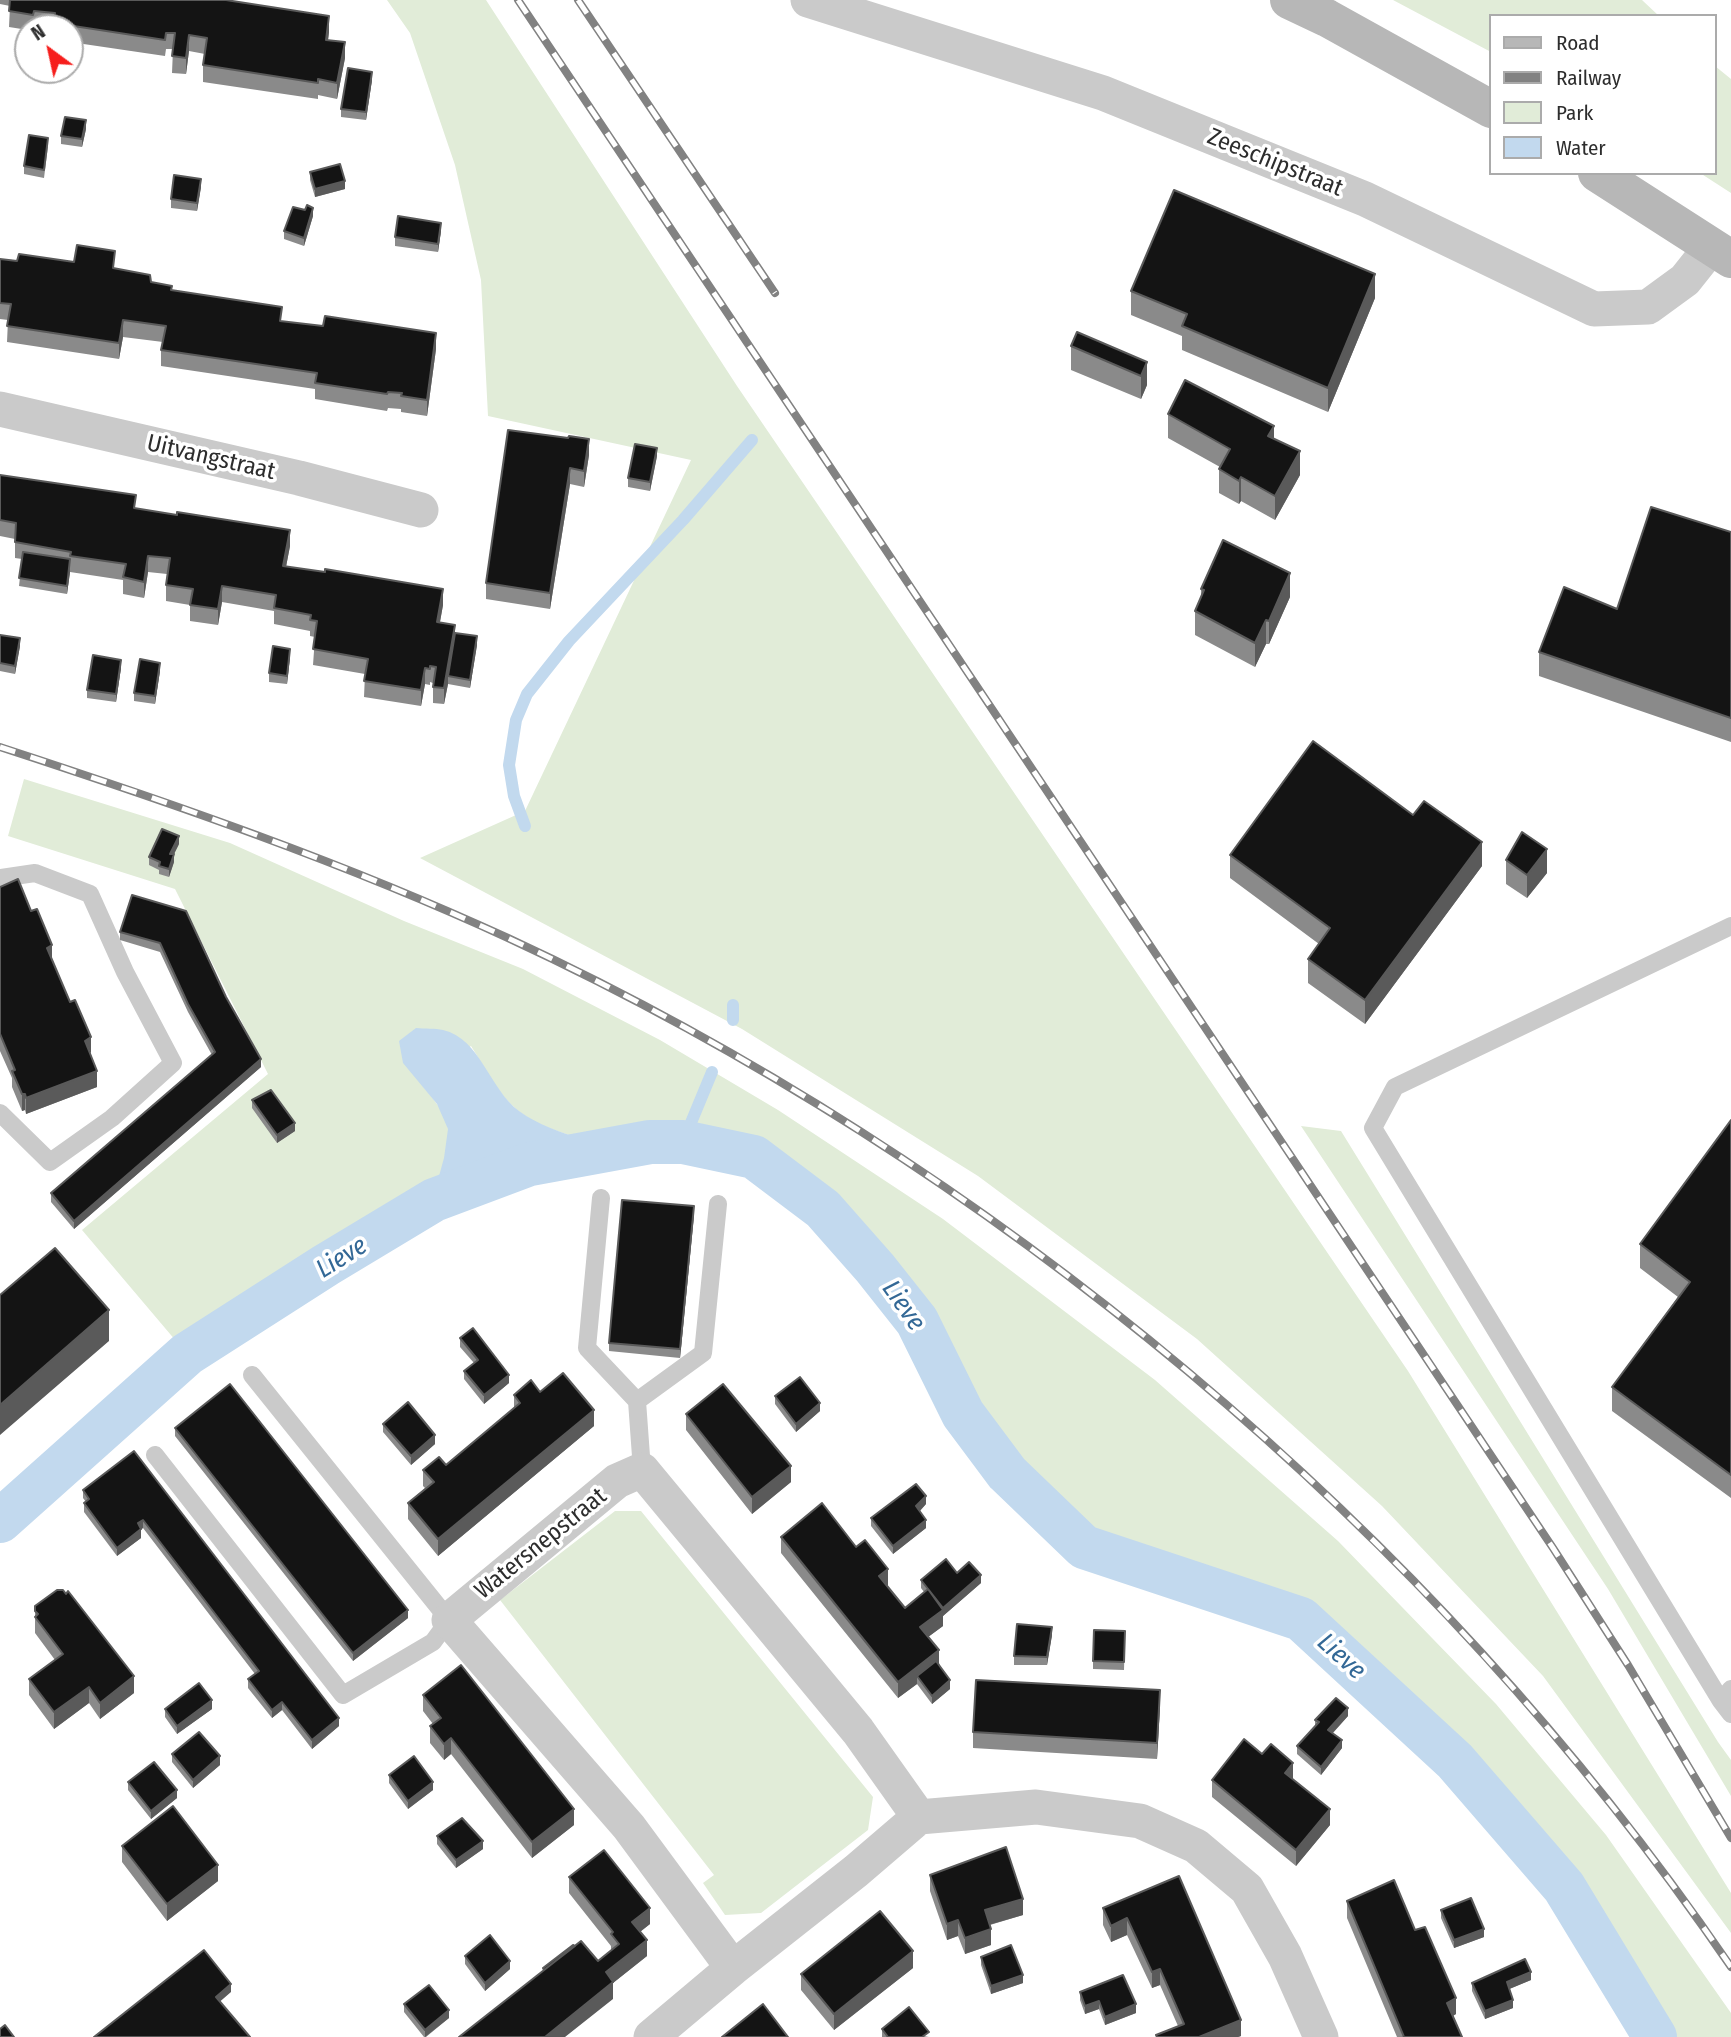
<!DOCTYPE html>
<html>
<head>
<meta charset="utf-8">
<style>
  body { margin:0 }
  #map { position:relative; width:1731px; height:2037px; overflow:hidden; background:#fff; font-family:"Fira Sans Condensed",sans-serif }
  canvas { display:block }
  .legend { position:absolute; left:1489px; top:14px; width:228px; height:161px; box-sizing:border-box; background:#fff; border:2px solid #ababab; margin:0; padding:9px 12px; list-style:none; font-size:21px; color:#2d2d2d }
  .legend li { display:flex; align-items:center; gap:14px; height:35px }
  .legend b { width:35px; border:2px solid #ababab }
  .north { position:absolute; left:14px; top:14px; width:70px; height:70px; box-sizing:border-box; background:#fff; border:2px solid #ababab; border-radius:50%; rotate:327deg; font-size:19px; font-weight:700; line-height:28px; text-align:center; color:#2d2d2d }
  .north::after { content:''; display:block; margin:auto; width:24px; height:32px; background:#f61e1c; clip-path:polygon(50% 0,100% 100%,50% 72%,0 100%) }
</style>
</head>
<body>
<div id="map">
<canvas width="1731" height="2037"></canvas>
<ul class="legend">
<li><b style="height:9px;background:#b7b7b7"></b>Road</li>
<li><b style="height:9px;background:#828282"></b>Railway</li>
<li><b style="height:19px;background:#e1ecd8"></b>Park</li>
<li><b style="height:19px;background:#c2d9ee"></b>Water</li>
</ul>
<div class="north">N</div>
</div>
<script>
const g = document.querySelector('canvas').getContext('2d');
g.lineJoin = 'round';
function paint(path, color) { g.fillStyle = color; g.fill(path, 'evenodd'); }
function trace(path, color, width, dash) { g.strokeStyle = color; g.lineWidth = width; g.lineCap = dash ? 'butt' : 'round'; g.setLineDash(dash || []); g.stroke(path); }
function label(font, color, halo, rows, align = 'center') {
  g.font = font + ' "Fira Sans Condensed",sans-serif'; g.lineWidth = 7; g.setLineDash([]); g.textBaseline = 'middle'; g.strokeStyle = halo; g.fillStyle = color; for (const [text, x, y, turn = 0] of rows) {
    g.save(); g.translate(x, y); g.rotate((+turn || 0) * Math.PI / 180); g.textAlign = isNaN(turn) ? turn : align; if (halo) g.strokeText(text, 0, 0); g.fillText(text, 0, 0); g.restore();
  }
}
const green = new Path2D(`
  M387,0H486L737,386L1408,1371L1731,1893V1933L1543,1676L1382,1506L1197,1339L978,1176L742,1029L420,858L525,811L691,460L488,416L481,280L455,165L410,33Z
  M1393,0H1642L1659,16H1491V52Z
  M1715,66L1731,79V193L1700,173H1715Z
  M24,779L230,843L404,921L523,969L660,1040L778,1110L943,1219L1155,1380L1338,1541L1496,1704L1606,1835L1731,2013V2037H1655L1564,1887L1455,1761L1301,1619L1084,1547L1007,1473L963,1414L917,1321L875,1268L823,1209L754,1157L683,1142H650L588,1152L583,1140C561,1132 535,1125 517,1110C497,1093 485,1068 471,1046L422,1085C432,1097 445,1112 448,1128C452,1149 436,1179 434,1200L326,1265L187,1354L82,1230L268,1074L175,889L8,836Z
  M1301,1126L1341,1131L1718,1742L1731,1760V1796L1608,1589Z
  M615,1511H641L873,1797L868,1830L761,1913L725,1915L703,1883L714,1875L500,1600Z`);
const water = new Path2D(`
  M416,1028C425,1029 435,1028 443,1030C480,1038 490,1090 519,1111C538,1125 561,1132 583,1140L588,1152L528,1161L434,1200L436,1187L444,1158L448,1129L437,1104L403,1063L399,1041Z`);
const stream = new Path2D(`
  M525,826L514,796L509,765L516,720L527,694L569,641L683,520L752,440
  M733,1020V1005
  M683,1142L712,1072`);
const canal = new Path2D(`
  M0,1521L187,1354L326,1265L434,1200L530,1164L650,1142H683L754,1157L823,1209L875,1268L917,1321L963,1414L1007,1473L1084,1547L1301,1619L1455,1761L1564,1887L1655,2037`);
const service = new Path2D(`
  M0,878L35,873L90,894L125,972L173,1063L112,1118L50,1162L0,1113
  M601,1198L587,1348L637,1401
  M155,1455L343,1695L433,1642L449,1620L252,1375
  M642,1470L637,1401L703,1353L718,1204
  M1731,1689L1721,1701L1731,1714
  M1721,1701L1373,1128L1395,1087L1731,926`);
const minor = new Path2D(`
  M808,0L1103,93L1365,199L1594,309L1648,307L1685,280L1712,246
  M0,409L299,478L421,510
  M733,1968L629,1827L449,1620L617,1481L642,1470L858,1731L919,1817
  M651,2037L733,1968L856,1871L919,1817L1036,1807L1140,1821L1196,1846L1247,1889L1285,1956L1321,2037`);
const secondary = new Path2D(`
  M1289,0L1327,18L1491,109
  M1597,173L1731,259`);
const rail = new Path2D(`
  M518,0L1553,1548L1628,1665L1731,1838
  M578,0L775,293
  M0,747C172,803 343,862 508,938C990,1161 1431,1528 1731,1967`);
const wall = new Path2D(`
  M0,0H226L329,32L328,40L345,58L337,99L318,95V99L203,82V65L205,54L189,51L186,74L172,73L173,49H166L165,56L70,42V28L34,27V28H28V30L9,27L10,6L0,4Z
  M372,80L366,120L341,117V109Z
  M86,129L82,147L61,144V136Z
  M48,146L44,178L24,174V166Z
  M310,172L345,189L315,197L310,180Z
  M201,187L197,211L171,208V199Z
  M305,210L313,216L304,246L284,239V231Z
  M441,231L438,252L395,246V237Z
  M0,259L115,268L172,290L282,322L436,349L427,416L401,412V409L388,408L387,411L315,399V389L161,366V350L163,342L123,337L119,359L7,342L8,320L0,319Z
  M1131,291L1375,298L1328,412L1182,350V336L1131,315Z
  M1071,346L1147,362V385L1141,399L1071,370Z
  M1168,414L1274,439L1300,475L1275,520L1241,501L1239,504L1219,493V469L1220,467L1168,438Z
  M508,430L589,455L584,487L570,484L550,609L486,599V583Z
  M657,456L650,491L628,487V478Z
  M0,475L290,546L286,567L443,605L440,622L455,633L477,645L470,688L448,684L444,704L433,703V683L430,682V685L425,684L421,706L364,697L365,674L313,665L315,637L310,636V631L274,624V611L222,602L218,625L190,621V605L166,601V585L167,574L148,572L144,598L123,594V580L70,572L67,594L19,586L22,559L15,558V539L0,536Z
  M1731,532V742L1539,676V652L1617,609Z
  M1201,589L1290,597L1269,644H1266L1255,667L1195,635V611L1201,598Z
  M0,635L20,646L15,674L0,671Z
  M290,657L287,684L269,682V673Z
  M121,668L116,702L87,698V690Z
  M160,671L155,704L134,701V693Z
  M179,844L174,854V862L169,877L159,874V870L149,865V857Z
  M1230,855L1482,866L1365,1024L1308,983V959L1319,944L1230,878Z
  M1506,860L1547,873L1527,898L1506,884Z
  M0,887L31,911L90,1054L97,1087L26,1114L25,1110L22,1111L12,1087V1078L0,1051Z
  M132,895L261,1067L74,1229L51,1202V1193L212,1055L188,1012L160,952L120,940V932Z
  M252,1100L295,1131L277,1143L252,1108Z
  M1731,1120V1498L1612,1411V1387L1678,1297L1640,1268V1244Z
  M694,1215L680,1358L609,1351V1343Z
  M460,1338L509,1383L484,1404L464,1379V1371L474,1363L460,1347Z
  M540,1392L594,1426L438,1556L408,1519V1503L425,1488L423,1486V1470L446,1465L514,1409V1395Z
  M775,1396L820,1411L796,1432L775,1404Z
  M686,1414L791,1482L752,1514L686,1430Z
  M383,1424L435,1444L411,1465L383,1432Z
  M175,1428L408,1618L353,1661L175,1436Z
  M134,1451L339,1726L312,1749L282,1710L272,1718L248,1688V1679L255,1674L143,1528L141,1529V1538L117,1556L84,1512V1503L86,1502L83,1498V1490Z
  M926,1504L920,1511L926,1528L893,1554L871,1526V1518Z
  M781,1537L856,1547L905,1608L924,1592L921,1588V1580L957,1573L981,1583L943,1616V1615V1626L928,1637L950,1689L932,1704L917,1684L898,1698L781,1553Z
  M35,1606L134,1693L100,1719L89,1703L54,1729L29,1695V1679L55,1660L35,1633Z
  M1125,1631L1124,1670L1093,1669V1661Z
  M1052,1635L1047,1665H1014V1656Z
  M423,1695L574,1825L532,1858L451,1754L444,1760L430,1743V1726L433,1724L423,1711Z
  M1160,1706L1157,1759L973,1748V1732Z
  M165,1709H212L177,1734L165,1717Z
  M1348,1716L1333,1733L1342,1748L1321,1775L1297,1754V1746L1315,1726V1720Z
  M172,1754L220,1765L193,1788L172,1762Z
  M389,1775L433,1790L408,1809L389,1783Z
  M1293,1779L1330,1825L1296,1866L1212,1797V1780Z
  M128,1782L177,1798L151,1819L128,1790Z
  M437,1836L483,1849L456,1868L437,1844Z
  M122,1846L218,1881L167,1921L122,1862Z
  M930,1875L1023,1915L990,1925L991,1945L965,1954L958,1936L947,1940L930,1891Z
  M1179,1876L1241,2036L1238,2037H1156V2035L1178,2026L1160,1985L1152,1988L1127,1935L1111,1942L1103,1925V1908Z
  M569,1877L650,1924L640,1932L647,1956L613,1983V1999L543,1971V1968L598,1961L611,1951V1946L569,1893Z
  M1347,1901L1415,1930L1456,2014L1453,2016L1462,2037H1397L1347,1918Z
  M1441,1910L1484,1937L1454,1948L1441,1918Z
  M465,1956L510,1969L485,1991L465,1964Z
  M981,1957L1023,1983L991,1994L981,1965Z
  M913,1968L834,2030L801,1990V1974Z
  M1531,1980L1509,1989L1513,2008L1485,2019L1472,1991V1983Z
  M1080,1992L1136,2013L1105,2025L1099,2009L1085,2014L1080,2000Z
  M404,2004L449,2018L426,2037H424L404,2012Z
  M882,2029L929,2037H882Z`);
const shadedWall = new Path2D(`
  M329,16V32L326,56V40Z
  M189,35V51L186,74V58Z
  M345,42V58L337,99V83Z
  M372,72V80L366,120V112Z
  M86,120V129L82,147V139Z
  M201,179V187L197,211V203Z
  M345,181V189L315,197V189Z
  M313,208V216L304,246V238Z
  M441,223V231L438,252V244Z
  M1375,274V298L1328,412V388Z
  M123,320V337L119,359V343Z
  M436,333V349L427,416V400Z
  M1147,362V385L1141,399V376Z
  M1274,426V450L1268,436Z
  M589,439V455L584,487V471Z
  M657,448V456L650,491V482Z
  M1300,451V475L1275,520V496Z
  M570,468V484L550,609V593Z
  M1241,477V501L1239,504V481Z
  M290,530V546L283,582V566Z
  M148,556V572L144,598V582Z
  M70,566V572L67,594V586Z
  M1290,573V597L1269,644V621Z
  M222,586V602L218,625V609Z
  M443,589V605L437,638V622Z
  M1266,620V644L1255,667V643Z
  M455,625V641L448,676V684L444,704V688Z
  M477,636V645L470,688V680Z
  M20,638V646L15,674V666Z
  M290,649V657L287,684V676Z
  M121,660V668L116,702V694Z
  M160,663V671L155,704V696Z
  M425,668V684L421,706V690Z
  M179,836V844L170,862V854Z
  M1482,842V866L1365,1024V1000Z
  M1547,849V873L1527,898V875Z
  M174,854V862L169,877V869Z
  M52,945V962L47,948Z
  M91,1037V1054L85,1041Z
  M261,1059V1067L74,1229V1221Z
  M97,1071V1087L26,1114V1098Z
  M22,1094H25V1110L22,1111Z
  M295,1123V1131L277,1143V1135Z
  M694,1206V1215L680,1358V1349Z
  M109,1310V1341L0,1435V1405Z
  M509,1375V1383L484,1404V1395Z
  M820,1403V1411L796,1432V1424Z
  M594,1410V1426L438,1556V1539Z
  M435,1435V1444L411,1465V1456Z
  M791,1466V1482L752,1514V1497Z
  M926,1496V1504L916,1515V1506Z
  M143,1520V1528L138,1532V1523Z
  M926,1520V1528L893,1554V1546Z
  M141,1529V1538L117,1556V1548Z
  M888,1569V1585L879,1592V1576Z
  M981,1575V1583L943,1616V1608Z
  M408,1610V1618L353,1661V1653Z
  M943,1610V1626L920,1643V1627Z
  M1052,1627V1635L1047,1665V1657Z
  M939,1650V1667L917,1676V1684L898,1698V1682Z
  M134,1676V1693L100,1719V1703Z
  M950,1680V1689L932,1704V1696Z
  M89,1687V1703L54,1729V1712Z
  M1160,1690V1706L1157,1759V1743Z
  M212,1700V1709L177,1734V1726Z
  M282,1702V1710L272,1718V1710Z
  M1348,1708V1716L1328,1738V1730Z
  M339,1718V1726L312,1749V1740Z
  M451,1738V1754L444,1760V1744Z
  M1342,1740V1748L1321,1775V1767Z
  M220,1756V1765L193,1788V1780Z
  M1293,1763V1779L1285,1789V1773Z
  M433,1782V1790L408,1809V1801Z
  M177,1790V1798L151,1819V1811Z
  M574,1809V1825L532,1858V1842Z
  M1330,1809V1825L1296,1866V1850Z
  M483,1841V1849L456,1868V1860Z
  M218,1865V1881L167,1921V1904Z
  M1023,1899V1915L985,1926V1910Z
  M650,1908V1924L632,1938V1922Z
  M1127,1918V1935L1111,1942V1926Z
  M958,1920V1936L947,1940V1924Z
  M991,1929V1945L965,1954V1938Z
  M1484,1929V1937L1454,1948V1940Z
  M647,1940V1956L613,1983V1999L565,2037H545L606,1972Z
  M913,1951V1968L834,2030V2014Z
  M510,1961V1969L485,1991V1983Z
  M1160,1969V1985L1152,1988V1972Z
  M1531,1972V1980L1507,1990V1982Z
  M1023,1975V1983L991,1994V1986Z
  M231,1984V1992L216,2005V1997Z
  M1456,1998V2014L1447,2019V2003Z
  M1513,2000V2008L1485,2019V2011Z
  M1099,2001V2009L1085,2014V2006Z
  M1136,2004V2013L1105,2025V2017Z
  M449,2010V2018L425,2037V2030Z
  M1241,2020V2036L1238,2037H1199Z`);
const building = new Path2D(`
  M10,0H226L329,16L326,40L345,42L337,83L318,79V83L203,65L207,38L189,35L186,58L172,56L175,33H166L165,40L54,23L55,13L34,11L33,15L9,11Z
  M348,68L372,72L366,112L341,109Z
  M65,117L86,120L82,139L61,136Z
  M29,135L48,138L44,170L24,166Z
  M340,164L345,181L315,189L310,172Z
  M174,175L201,179L197,203L171,199Z
  M1174,190L1375,274L1328,388L1182,326L1187,314L1131,291Z
  M307,205L313,208L304,238L284,231L293,207L305,210Z
  M398,216L441,223L438,244L395,237Z
  M77,245L115,251L113,268L150,275L151,282L172,286L171,290L282,307L280,321L323,326L325,316L436,333L427,400L401,396L402,393L388,392L387,394L315,383L317,373L161,350L166,326L123,320L119,343L7,326L11,304L0,303V259L17,261L19,254L74,262Z
  M1077,332L1147,362L1141,376L1071,346Z
  M1185,380L1274,426L1268,436L1300,451L1275,496L1241,477L1239,481L1219,469L1230,449L1168,414Z
  M508,430L568,438L569,436L589,439L584,471L570,468L550,593L486,583Z
  M635,444L657,448L650,482L628,478Z
  M0,475L136,495L134,508L177,515V512L290,530L283,566L325,572V569L443,589L437,622L455,625L444,688L433,687L436,667L430,666V669L425,668L421,690L364,681L368,659L313,649L317,621L310,620L311,615L274,608L276,595L222,586L218,609L190,605L193,589L166,585L170,558L148,556L144,582L123,577L126,564L70,556L71,552L15,542L16,523L0,520Z
  M1651,507L1731,532V718L1539,652L1564,587L1617,609Z
  M1223,540L1290,573L1269,621L1266,620L1255,643L1195,611L1204,590L1201,589Z
  M23,552L70,559L67,586L19,578Z
  M455,633L477,636L470,680L448,676Z
  M0,635L20,638L15,666L0,663Z
  M273,646L290,649L287,676L269,673Z
  M93,655L121,660L116,694L87,690Z
  M140,659L160,663L155,696L134,693Z
  M1313,741L1413,815L1424,801L1482,842L1365,1000L1308,959L1330,928L1230,855Z
  M162,829L179,836L170,854H174L169,869L159,866L160,862L149,857Z
  M1522,832L1547,849L1527,875L1506,860Z
  M18,879L31,911L37,909L52,945L47,948L70,1002L75,1000L91,1037L85,1041L97,1071L26,1098L25,1094H22L12,1071L15,1070L0,1034V887Z
  M132,895L186,911L226,997L261,1059L74,1221L51,1193L215,1052L188,1004L160,943L120,932Z
  M271,1090L295,1123L277,1135L252,1100Z
  M1731,1120V1475L1612,1387L1690,1282L1640,1244Z
  M622,1200L694,1206L680,1349L609,1343Z
  M55,1248L109,1310L0,1405V1295Z
  M473,1328L509,1375L484,1395L464,1371L478,1360L460,1338Z
  M563,1373L594,1410L438,1539L408,1503L434,1482L423,1470L439,1457L446,1465L520,1403L514,1395L531,1380L540,1392Z
  M800,1377L820,1403L796,1424L775,1396Z
  M230,1384L408,1610L353,1653L175,1428Z
  M723,1384L791,1466L752,1497L686,1414Z
  M408,1402L435,1435L411,1456L383,1424Z
  M134,1451L339,1718L312,1740L282,1702L272,1710L248,1679L259,1671L143,1520L138,1523L141,1529L117,1548L84,1503L89,1499L83,1490Z
  M916,1484L926,1496L916,1506L926,1520L893,1546L871,1518Z
  M822,1503L856,1547L865,1540L888,1569L879,1576L905,1608L928,1589L943,1610L920,1627L939,1650L898,1682L781,1537Z
  M946,1559L957,1573L969,1562L981,1575L943,1608L921,1580Z
  M57,1590H63L66,1594L68,1591L134,1676L100,1703L89,1687L54,1712L29,1679L63,1654L35,1617L38,1614L35,1611V1606Z
  M1017,1624L1052,1627L1047,1657L1014,1656Z
  M1094,1630L1125,1631L1124,1662L1093,1661Z
  M936,1661L950,1680L932,1696L917,1676Z
  M461,1665L574,1809L532,1842L451,1738L444,1744L430,1726L441,1718L423,1695Z
  M976,1680L1160,1690L1157,1743L973,1732Z
  M199,1683L212,1700L177,1726L165,1709Z
  M1336,1698L1348,1708L1328,1730L1342,1740L1321,1767L1297,1746L1319,1722L1315,1720Z
  M199,1732L220,1756L193,1780L172,1754Z
  M1244,1739L1262,1754L1271,1744L1293,1763L1285,1773L1330,1809L1296,1850L1212,1780Z
  M414,1756L433,1782L408,1801L389,1775Z
  M154,1762L177,1790L151,1811L128,1782Z
  M173,1806L218,1865L167,1904L122,1846Z
  M462,1818L483,1841L456,1860L437,1836Z
  M1006,1847L1023,1899L985,1910L991,1929L965,1938L958,1920L947,1924L930,1875Z
  M604,1850L650,1908L632,1922L647,1940L606,1972L613,1982L545,2037H459L581,1941L598,1961L619,1944L611,1934L613,1932L569,1877Z
  M1179,1876L1241,2020L1199,2037H1157L1156,2035L1184,2024L1160,1969L1152,1972L1127,1918L1111,1926L1103,1908Z
  M1394,1880L1415,1930L1425,1927L1456,1998L1447,2003L1462,2037H1404L1347,1901Z
  M1471,1898L1484,1929L1454,1940L1441,1910Z
  M880,1911L913,1951L834,2014L801,1974Z
  M490,1935L510,1961L485,1983L465,1956Z
  M573,1945L575,1946L544,1970L543,1968Z
  M1011,1945L1023,1975L991,1986L981,1957Z
  M204,1950L231,1984L216,1997L250,2037H94Z
  M1525,1959L1531,1972L1507,1982L1513,2000L1485,2011L1472,1983Z
  M1123,1975L1136,2004L1105,2017L1099,2001L1085,2006L1080,1992Z
  M429,1985L449,2010L425,2030L404,2004Z
  M763,2004L788,2037H722Z
  M909,2007L929,2032L922,2037H888L882,2029Z
  M5,2025L14,2037H0V2029Z`);
const streetNames = [
  ["Zeeschipstraat",1275,163,22],
  ["Uitvangstraat",211,458,13],
  ["Watersnepstraat",541,1544,-39]
];
const waterNames = [
  ["Lieve",342,1258,-32],
  ["Lieve",903,1306,55],
  ["Lieve",1341,1657,42]
];
paint(green, '#e1ecd8');
paint(water, '#c2d9ee');
trace(stream, '#c2d9ee', 12);
trace(canal, '#c2d9ee', 44);
trace(service, '#cacaca', 18);
trace(minor, '#cacaca', 35);
trace(secondary, '#b7b7b7', 38);
trace(rail, '#828282', 8);
trace(rail, '#fff', 5, [16]);
paint(wall, '#8a8a8a');
paint(shadedWall, '#5a5a5a');
paint(building, '#141414');
trace(building, '#5a5a5a', 2);
label('24px', '#2d2d2d', '#fff', streetNames);
label('italic 26px', '#336896', '#fff', waterNames);
</script>
</body>
</html>
